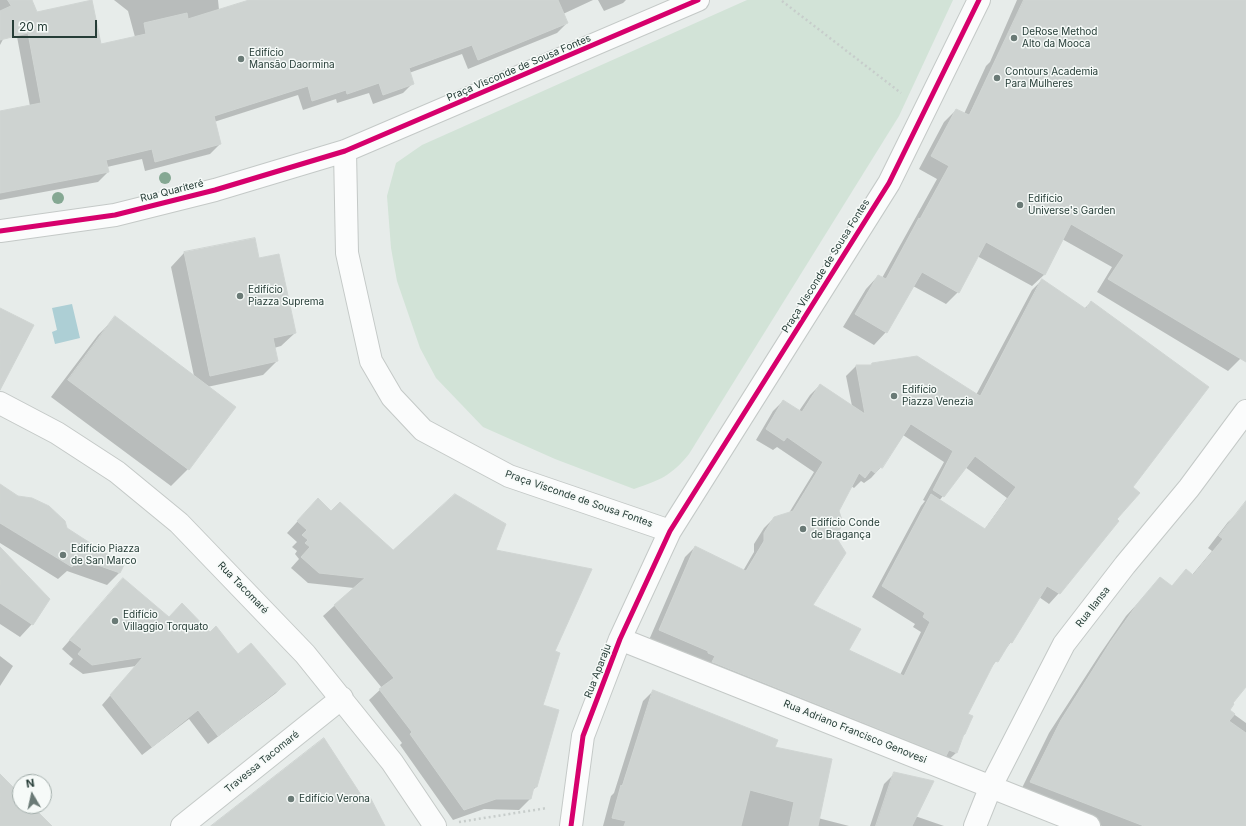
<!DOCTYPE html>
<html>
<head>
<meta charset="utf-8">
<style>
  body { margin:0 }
  #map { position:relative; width:1246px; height:826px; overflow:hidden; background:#e7ecea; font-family:Inter,sans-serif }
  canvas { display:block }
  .north { position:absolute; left:12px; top:774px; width:40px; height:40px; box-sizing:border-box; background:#f6faf8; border:1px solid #a3aeab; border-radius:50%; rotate:351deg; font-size:11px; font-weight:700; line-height:16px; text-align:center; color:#263d37 }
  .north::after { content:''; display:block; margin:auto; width:14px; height:18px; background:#6a7a76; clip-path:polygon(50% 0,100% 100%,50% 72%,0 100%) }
  .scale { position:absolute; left:12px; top:20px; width:85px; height:18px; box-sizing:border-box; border:2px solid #263d37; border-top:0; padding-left:5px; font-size:12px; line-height:14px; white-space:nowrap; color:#263d37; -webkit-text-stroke:3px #f6faf8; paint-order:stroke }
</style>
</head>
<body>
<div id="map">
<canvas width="1246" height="826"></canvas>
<div class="north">N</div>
<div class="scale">20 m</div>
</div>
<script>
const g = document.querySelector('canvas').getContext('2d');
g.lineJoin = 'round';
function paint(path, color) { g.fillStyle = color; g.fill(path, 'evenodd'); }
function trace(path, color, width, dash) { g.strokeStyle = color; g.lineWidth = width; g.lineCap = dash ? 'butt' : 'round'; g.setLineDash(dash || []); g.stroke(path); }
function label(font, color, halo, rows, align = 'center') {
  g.font = font + ' Inter,sans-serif'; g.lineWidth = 3; g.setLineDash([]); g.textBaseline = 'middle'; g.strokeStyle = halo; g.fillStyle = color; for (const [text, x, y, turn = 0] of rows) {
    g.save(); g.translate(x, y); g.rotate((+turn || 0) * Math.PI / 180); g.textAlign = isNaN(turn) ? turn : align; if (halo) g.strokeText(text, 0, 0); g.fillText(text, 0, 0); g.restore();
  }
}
const green = new Path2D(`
  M747,0H953L899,116L689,454C671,476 660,480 634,489L555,459L483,427L436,378L420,348L397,281L391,248L387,196L396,163L422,145Z`);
const water = new Path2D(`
  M72,304L80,338L55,344L52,332L57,330L52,308Z`);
const shadow = new Path2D(`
  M0,0H24L0,45Z
  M114,0H218L219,10L253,0H593L563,14L567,23L557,33L468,69L462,54L409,73L413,83L403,93L373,104L369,93L337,103L336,99L303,110L298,95L214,122L220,144L210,154L145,171L142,159L107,167L108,172L98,182L0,200V112L30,106L15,26L101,46L135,37L128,11Z
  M598,0H626L623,3L604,11Z
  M1017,0H1246V349L1241,358L1228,371L1097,292L1112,267L1062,239L1045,274L1032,286L977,256L958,292L946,304L913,286L886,332L874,345L843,327L866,289L878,276L882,278L937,179L919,169L944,122L956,110L964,114L986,66L990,62Z
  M254,239L258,259L295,333L281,346L274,348L277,361L263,375L207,387L188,469L171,486L51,397L98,335L115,318L194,376L171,267L184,253Z
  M1042,280L1084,309L1091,302L1131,487L1116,519L1059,593L1049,604L1039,597L1011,642L990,669L967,714L965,734L961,737L956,753L945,763L649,640L685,557L695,547L743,571L754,552V544L764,528L774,518L789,513L814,472L777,447L773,450L756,440L773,411L783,401L799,411L810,395L820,385L852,406L846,376L856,366H870L976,395L1032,290ZM903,435L944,462L923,500L925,501L921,506L872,597L915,624L913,627L921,632L900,675L848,651L812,605L834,537L838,510L851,486L854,488L861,481L864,483L871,478L881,467ZM965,467L1007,498L984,530L939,501Z
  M0,486L66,528L120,572L107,585L67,571L58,579L0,543Z
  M307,511L331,512L393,551H494L554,652L542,706L536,787L532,791L530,799L519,810L484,809L453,820L400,745L402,743L369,700L382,688L323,616L354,588L308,583L291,568L299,559L295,554L297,551L292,547L297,542L287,533Z
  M1240,511L1246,515V686L1231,703L1228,710L1246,723V826H1102L1019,794L1049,733L1100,654L1126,616L1161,578L1171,587L1186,571L1192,575L1212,551L1208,548L1228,522Z
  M0,548L32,624L20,637L0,624Z
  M123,579L169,618L210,633L238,655L285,684L276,693L208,744L189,719L142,755L102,705L136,666L83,674L69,664L73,659L62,649Z
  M0,656L13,666L0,686Z
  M653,691L774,747L818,818L849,826H603L611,796L614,793L643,701Z
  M894,774L915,816L944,826H870L884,784Z`);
const building = new Path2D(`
  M8,0H32L37,12L92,0L101,44L146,34L144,23L187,13L188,19L249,0H558L568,23L478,60L472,45L409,68L414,84L383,95L379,83L347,94L346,90L312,101L308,86L214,116L221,144L155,162L152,149L106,160L109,172L0,193V111L41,103L28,33L0,40V11L11,6Z
  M1024,0H1246V362L1108,279L1124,255L1071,224L1045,275L986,242L959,293L922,272L887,333L855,314L878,275L886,279L919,218L920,219L949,166L931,156L956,109L969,115Z
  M255,238L259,258L279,254L296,333L273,338L278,361L210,376L184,252Z
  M1042,279L1086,309L1091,301L1209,387L1133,487L1140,493L1117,519L1119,521L1060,594L1047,586L1012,643L1010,642L998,662L995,661L968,714L973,716L965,734H964L957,753L949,750L946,756L715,663L712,662L715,656L708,653V651L659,630L695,546L746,571L764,541V533L774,517L793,511L823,462L787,437L784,441L766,429L783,400L802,412L820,384L865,414L856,365H871L872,363L917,356L980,396ZM911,424L953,451L933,490L944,497L975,456L1016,487L985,529L931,494L882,586L925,613L923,617L930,622L904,676L849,650L861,629L813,605L846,553L836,537L843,523L839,511L859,473L865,478L871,470L875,473L880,467L882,468Z
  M0,308L34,325L0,390Z
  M115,316L236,407L189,470L68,380Z
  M0,484L18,496L32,498L49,506L65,521L67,528L124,565L120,573L78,558L72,567L0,523Z
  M455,494L506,524L496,550L592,569L555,651L560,653L543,705L559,710L537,787H534L531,799H496L464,810L410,734L412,732L379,689L394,678L334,605L365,578L319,573L301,557L310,547L305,543L308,540L302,535L307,530L297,521L318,498L331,511L340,502L393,550Z
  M1246,501V687L1233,703L1234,704L1230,710L1235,714L1229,721L1246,733V826H1144L1030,782L1061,720L1111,641L1138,603L1160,577L1172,586L1186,569L1193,575L1223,539L1219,536Z
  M0,547L50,599L33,625L0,603Z
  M123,578L169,617L182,603L210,632L216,626L238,654L251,643L286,684L218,736L198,710L152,747L110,695L143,657L92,665L78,654L82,649L70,640Z
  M653,690L778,740L775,747L832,759L818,826H789L794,802L750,790L741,826H624L626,821L612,818L621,785L622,786Z
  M324,738L365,801L370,797L385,826H211Z
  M894,772L934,781L912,826H876Z
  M0,774L20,794V806H32L52,826H0Z`);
const path = new Path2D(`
  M782,1L901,93
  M459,822L547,808`);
const minor = new Path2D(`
  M345,151L347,253L371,361L392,397L423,430L509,476L670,531
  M0,231L115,215L215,190L345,151L698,0
  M0,403L57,433L117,472L179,523L305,654L392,762L435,826
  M620,639L1089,826
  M182,826L342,698
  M571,826L583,736L620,639L670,531L889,183L979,0
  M975,826L991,786L1064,644L1125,565L1189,488L1246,411`);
const cycleway = new Path2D(`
  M0,231L115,215L215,190L345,151L698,0
  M571,826L583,736L620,639L670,531L889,183L979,0`);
const trees = [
  [165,178],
  [58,198]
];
const markers = [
  [1014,38,4,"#6a7a76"],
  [241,59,4,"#6a7a76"],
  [997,78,4,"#6a7a76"],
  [1020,205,4,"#6a7a76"],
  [240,296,4,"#6a7a76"],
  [894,396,4,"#6a7a76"],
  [803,529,4,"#6a7a76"],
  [63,555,4,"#6a7a76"],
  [115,621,4,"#6a7a76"],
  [291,799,4,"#6a7a76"]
];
const poiNames = [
  ["DeRose Method",1022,32],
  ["Alto da Mooca",1022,44],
  ["Edifício",249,53],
  ["Mansão Daormina",249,65],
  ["Contours Academia",1005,72],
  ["Para Mulheres",1005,84],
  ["Edifício",1028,199],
  ["Universe's Garden",1028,211],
  ["Edifício",248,290],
  ["Piazza Suprema",248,302],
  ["Edifício",902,390],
  ["Piazza Venezia",902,402],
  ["Edifício Conde",811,523],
  ["de Bragança",811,535],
  ["Edifício Piazza",71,549],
  ["de San Marco",71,561],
  ["Edifício",123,615],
  ["Villaggio Torquato",123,627],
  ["Edifício Verona",299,799]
];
const streetNames = [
  ["Praça Visconde de Sousa Fontes",519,68,-23],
  ["Rua Quariteré",172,191,-14],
  ["Praça Visconde de Sousa Fontes",826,266,-58],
  ["Praça Visconde de Sousa Fontes",579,499,19],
  ["Rua Tacomaré",243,588,46],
  ["Rua Ilansa",1093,607,-52],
  ["Rua Aparaju",598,671,-69],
  ["Rua Adriano Francisco Genovesi",855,732,22],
  ["Travessa Tacomaré",262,762,-39]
];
paint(green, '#d2e3d7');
paint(water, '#adcfd5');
paint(shadow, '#0003');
paint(building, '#ced3d1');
trace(building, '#d0d5d3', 1);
trace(minor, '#c4c9c7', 24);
trace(path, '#c7cdcb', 2.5, [2, 3]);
trace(minor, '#fbfcfc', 22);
trace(cycleway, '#d6006c', 5);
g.fillStyle = '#85a893';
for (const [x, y] of trees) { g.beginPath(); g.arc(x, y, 6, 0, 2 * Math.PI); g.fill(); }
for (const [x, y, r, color] of markers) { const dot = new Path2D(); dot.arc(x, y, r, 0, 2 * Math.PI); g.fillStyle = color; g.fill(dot); trace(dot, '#f6faf8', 1.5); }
label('10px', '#263d37', '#f6faf8', poiNames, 'left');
label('10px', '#263d37', '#f6faf8', streetNames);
</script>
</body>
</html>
